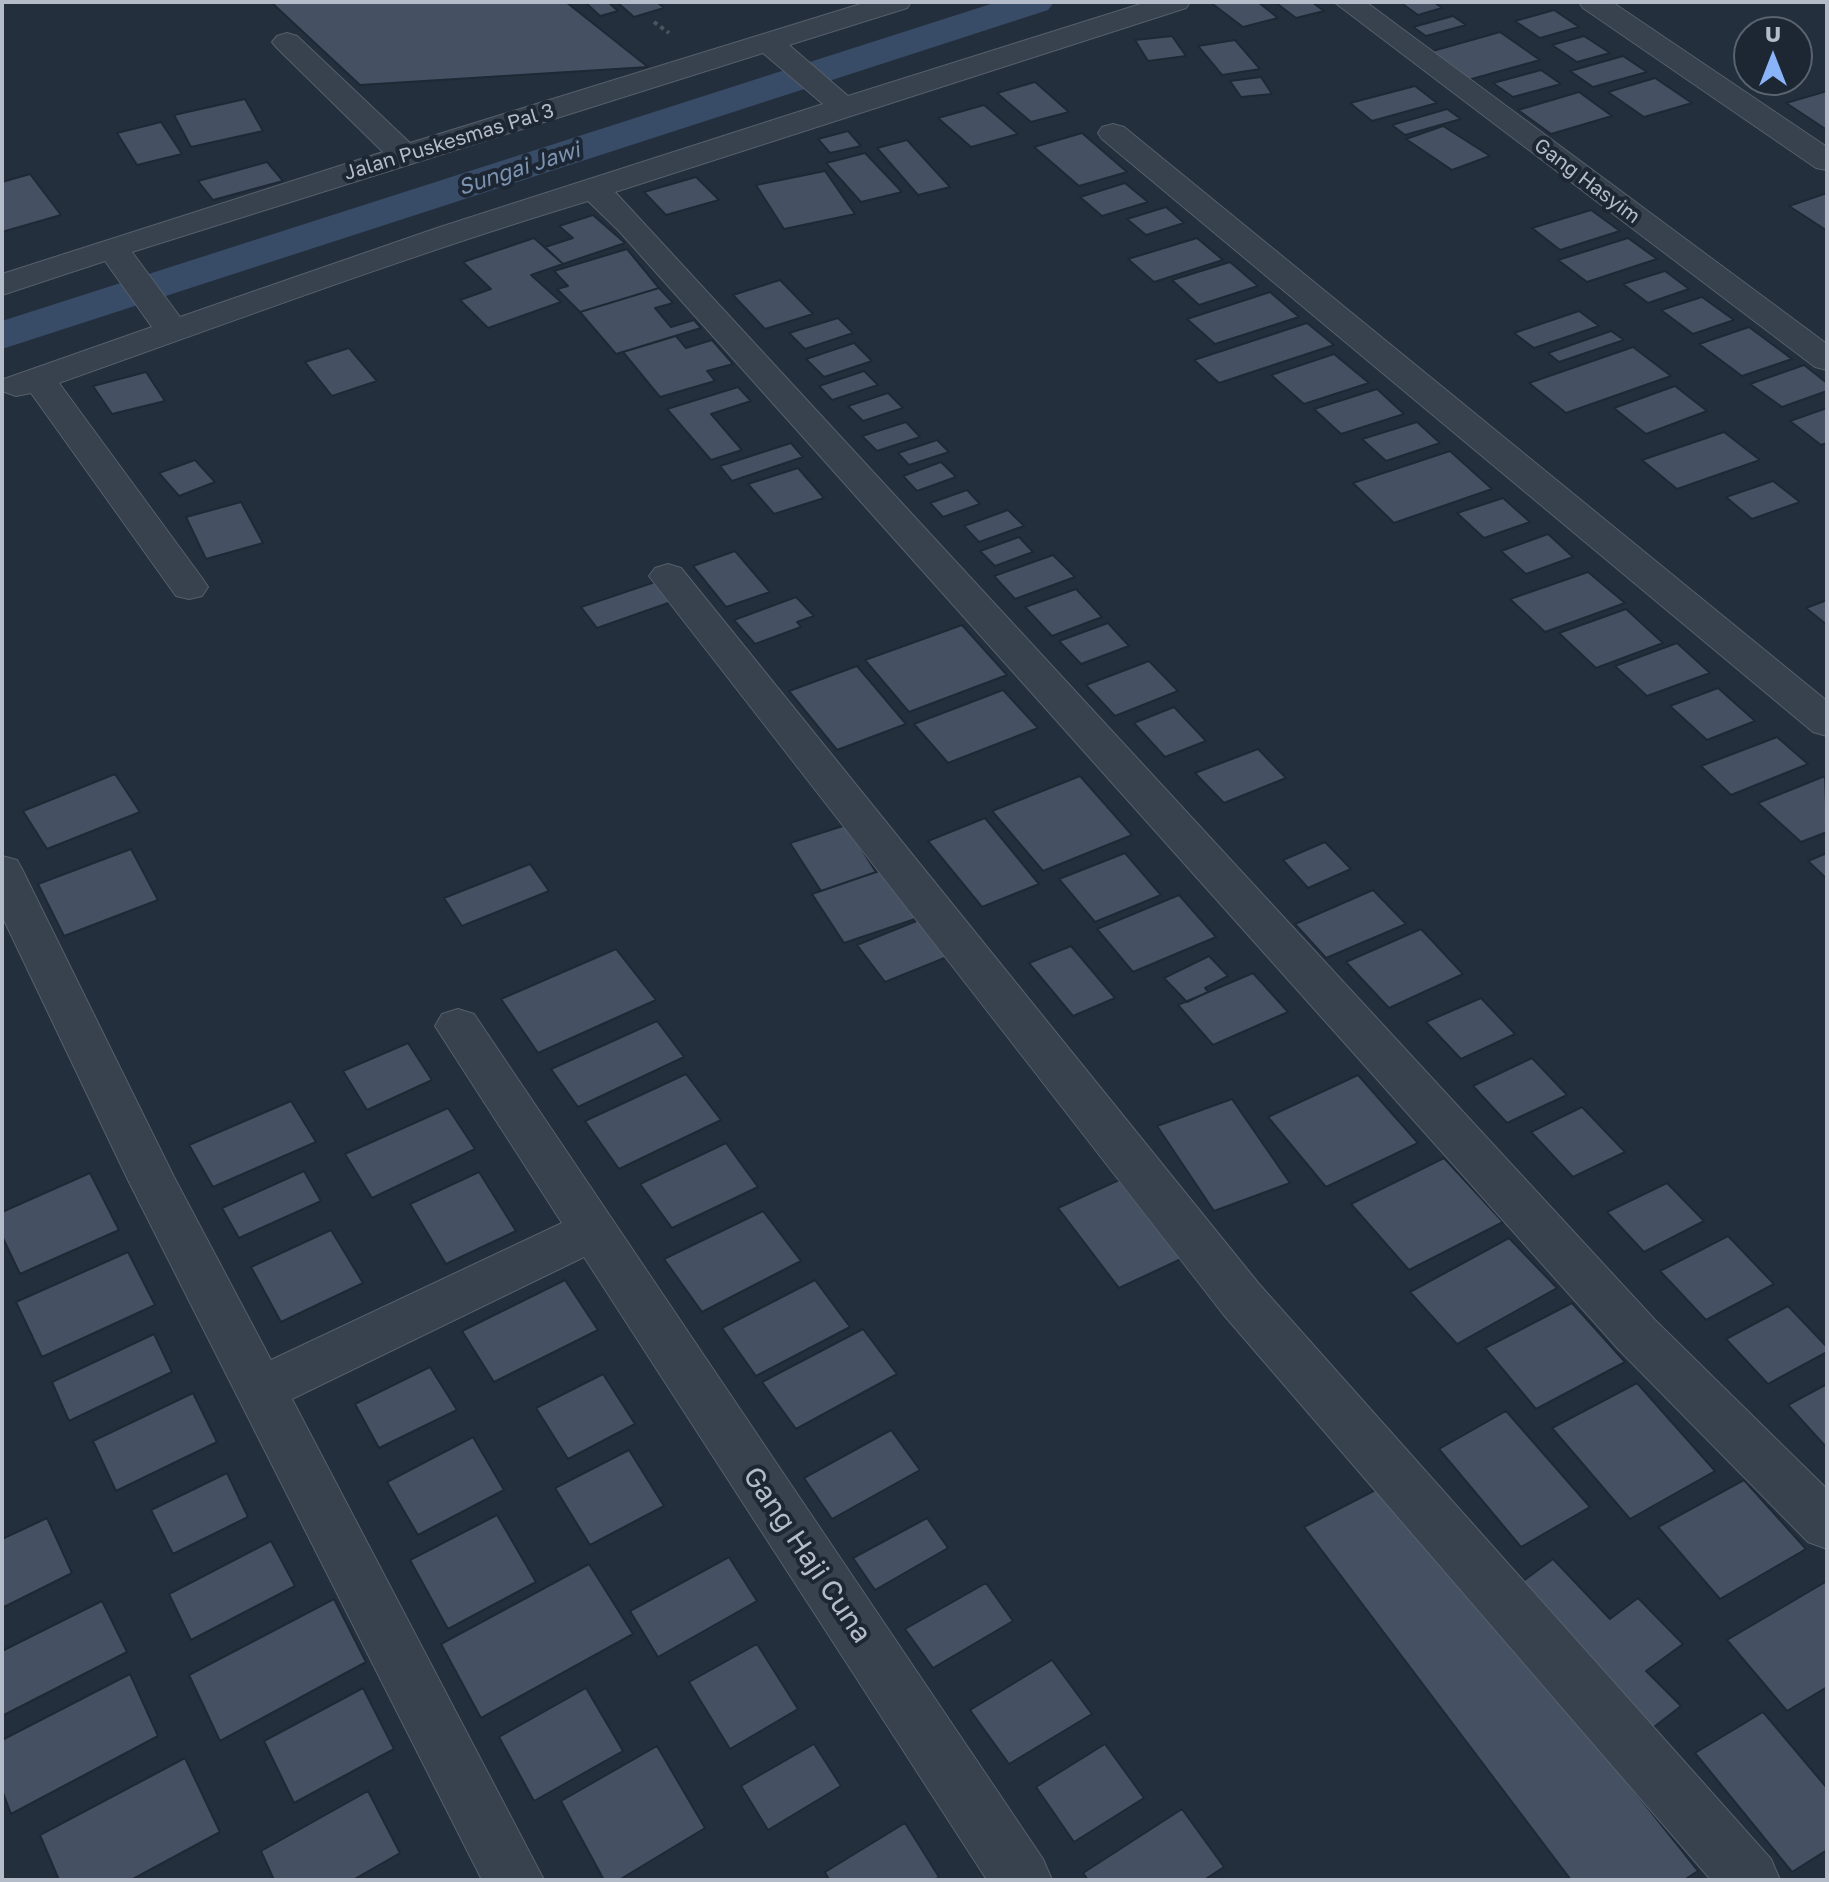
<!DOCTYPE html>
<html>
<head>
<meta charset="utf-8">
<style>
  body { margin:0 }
  #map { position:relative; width:1829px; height:1882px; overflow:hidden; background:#242f3e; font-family:"Golos Text",sans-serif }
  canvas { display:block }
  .frame { position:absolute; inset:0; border:4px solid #b4bcc9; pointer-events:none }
  .north { position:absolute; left:1733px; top:16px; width:80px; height:80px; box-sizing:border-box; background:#1d2633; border:2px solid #59626f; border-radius:50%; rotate:0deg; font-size:22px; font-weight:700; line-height:32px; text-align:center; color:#b4bcc9 }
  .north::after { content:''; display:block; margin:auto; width:28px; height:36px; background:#8ab4f8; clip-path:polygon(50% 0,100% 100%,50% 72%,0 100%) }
</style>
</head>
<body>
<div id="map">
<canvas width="1829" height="1882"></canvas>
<div class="frame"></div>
<div class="north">U</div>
</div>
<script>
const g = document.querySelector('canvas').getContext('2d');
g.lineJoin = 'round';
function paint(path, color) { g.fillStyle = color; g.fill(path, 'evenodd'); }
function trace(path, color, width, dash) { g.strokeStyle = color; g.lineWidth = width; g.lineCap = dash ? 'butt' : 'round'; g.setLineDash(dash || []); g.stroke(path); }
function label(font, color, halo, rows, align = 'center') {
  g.font = font + ' "Golos Text",sans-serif'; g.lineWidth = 8; g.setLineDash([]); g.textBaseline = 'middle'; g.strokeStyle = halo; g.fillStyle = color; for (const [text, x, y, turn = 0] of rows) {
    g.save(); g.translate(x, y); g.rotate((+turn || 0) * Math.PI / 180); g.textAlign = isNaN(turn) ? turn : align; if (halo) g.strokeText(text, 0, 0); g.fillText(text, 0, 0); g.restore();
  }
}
const canal = new Path2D(`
  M997,2H1054L1048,10L2,349V321Z`);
const building = new Path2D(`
  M271,2H566L648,67L360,85Z
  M585,2H608L618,11L600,16Z
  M617,2H657L664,8L634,17Z
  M1210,2H1258L1278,18L1243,27Z
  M1275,2H1312L1324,11L1296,18Z
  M1400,2H1434L1442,8L1418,15Z
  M1554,10L1579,27L1540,38L1515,21Z
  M1453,16L1466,25L1426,36L1413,27Z
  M1500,32L1540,60L1468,80L1429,52Z
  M1172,36L1186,56L1148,61L1135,40Z
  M1584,36L1610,53L1577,62L1552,45Z
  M1235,40L1260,69L1222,75L1198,46Z
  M1623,56L1647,72L1593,87L1570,71Z
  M1541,70L1561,84L1513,97L1493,83Z
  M1261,77L1272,94L1241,97L1230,81Z
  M1655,78L1692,103L1644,117L1608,92Z
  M1035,82L1069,112L1031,122L997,93Z
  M1415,86L1437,103L1372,121L1350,103Z
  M1827,91V130L1786,103Z
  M1579,92L1612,116L1551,134L1518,110Z
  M245,99L263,131L191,147L174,115Z
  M984,105L1018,134L971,147L938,118Z
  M1447,109L1461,119L1405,135L1392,125Z
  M161,122L182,154L137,165L117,133Z
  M1443,126L1490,156L1452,170L1406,139Z
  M848,131L861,146L830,153L818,139Z
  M1082,133L1127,172L1079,186L1034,147Z
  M907,140L950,187L918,195L877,148Z
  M865,153L902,192L861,202L826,163Z
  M267,162L283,181L213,200L198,181Z
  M825,171L855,214L784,229L756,185Z
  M30,174L61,215L2,232V182Z
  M696,177L719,200L666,215L644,192Z
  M1125,183L1148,202L1102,216L1080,197Z
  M1827,193L1826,230L1789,206Z
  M1166,207L1184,223L1146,235L1127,219Z
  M1591,210L1620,231L1560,250L1532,228Z
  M593,215L625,243L563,264L545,247L573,238L559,226Z
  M534,238L563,264L531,275L561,302L488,328L460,300L491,289L463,262Z
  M1197,238L1223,260L1154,282L1128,259Z
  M1628,238L1657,259L1587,282L1558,260Z
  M627,249L659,288L580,312L557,289L568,286L554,271Z
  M1230,262L1258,286L1199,305L1172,280Z
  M1665,271L1689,289L1648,303L1623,284Z
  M780,280L813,314L765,329L733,295Z
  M659,288L673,303L655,308L671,327L694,320L701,328L616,354L580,312Z
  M1270,292L1299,317L1215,344L1187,319Z
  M1702,297L1734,320L1693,334L1661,310Z
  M1579,311L1599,326L1534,348L1514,333Z
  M838,318L853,333L805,349L789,333Z
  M1307,323L1334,345L1219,383L1194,360Z
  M1749,327L1792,359L1742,376L1699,344Z
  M1611,331L1624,340L1559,362L1548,353Z
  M676,336L686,348L712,340L733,364L707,371L715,381L660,397L623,352Z
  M854,343L872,361L824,377L806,359Z
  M1633,347L1671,376L1566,413L1529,383Z
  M349,348L377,381L332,396L305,362Z
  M1334,354L1369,383L1304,404L1271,375Z
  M1804,365L1827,383V391L1782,407L1750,384Z
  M864,371L878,385L832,400L819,386Z
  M146,372L165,401L112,414L93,386Z
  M1675,386L1707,411L1646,434L1614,408Z
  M738,387L751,401L711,414L742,450L711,460L667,409Z
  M1377,389L1404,414L1341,434L1314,409Z
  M888,393L903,408L863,421L848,406Z
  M1827,408V443L1821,445L1790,421Z
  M906,422L920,437L877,451L862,436Z
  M1417,422L1440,443L1386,461L1362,439Z
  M1724,432L1760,460L1677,489L1642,460Z
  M937,440L949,452L909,465L898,453Z
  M791,443L803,457L732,481L720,466Z
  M1450,451L1492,489L1394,523L1353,483Z
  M195,460L215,482L179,496L159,473Z
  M941,462L956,477L917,491L903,476Z
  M798,468L824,498L774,514L748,484Z
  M1773,481L1800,502L1752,519L1726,497Z
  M967,490L980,504L943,517L930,503Z
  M1503,498L1530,522L1484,538L1457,513Z
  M241,502L263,543L206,559L186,517Z
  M1008,510L1024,526L979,542L964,526Z
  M1548,534L1573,557L1526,574L1501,551Z
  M1019,537L1033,552L995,566L980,551Z
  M735,551L770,592L726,607L693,566Z
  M1053,555L1075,577L1015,599L994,576Z
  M1588,572L1625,603L1545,632L1510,599Z
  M655,582L671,602L597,628L581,607Z
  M1076,589L1102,617L1052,636L1025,607Z
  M796,597L814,616L797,622L801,627L755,644L734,620Z
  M1827,600V625L1806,608Z
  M1626,609L1663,643L1596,668L1559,633Z
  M1108,623L1129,646L1081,664L1059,641Z
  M962,625L1007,675L909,712L865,660Z
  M1677,643L1710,673L1647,696L1615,666Z
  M1149,661L1178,691L1115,716L1086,685Z
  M857,666L906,724L837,750L789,691Z
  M1718,688L1755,721L1707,740L1670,706Z
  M1003,690L1038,728L948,763L914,724Z
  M1174,707L1206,741L1165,757L1134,723Z
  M1777,737L1808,764L1731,795L1701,766Z
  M1258,749L1286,778L1224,803L1195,773Z
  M115,774L140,812L47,849L23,811Z
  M1080,776L1132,835L1043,871L992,811Z
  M1825,776L1827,832L1801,842L1758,803Z
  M985,818L1039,884L982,907L928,841Z
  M846,825L876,872L821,891L790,843Z
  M1325,842L1351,869L1308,888L1283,860Z
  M131,849L158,900L64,936L38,884Z
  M1125,853L1161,895L1095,922L1059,879Z
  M1827,853V879L1808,861Z
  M530,864L549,891L462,926L444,898Z
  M885,869L918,918L844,943L812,894Z
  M1373,890L1406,924L1326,958L1295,924Z
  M1179,895L1216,937L1133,972L1097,929Z
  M924,918L952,955L885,982L857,945Z
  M1421,929L1463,974L1389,1008L1346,962Z
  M1071,946L1115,998L1073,1016L1029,963Z
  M616,949L656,1000L538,1053L501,999Z
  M1209,956L1228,976L1205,988L1208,992L1187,1002L1164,978Z
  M1253,973L1288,1012L1213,1045L1178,1005Z
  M1481,998L1515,1034L1461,1059L1426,1022Z
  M657,1021L684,1057L578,1107L551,1069Z
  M408,1043L432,1080L367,1110L343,1071Z
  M1532,1058L1567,1095L1507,1123L1473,1086Z
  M686,1074L721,1120L619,1169L585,1121Z
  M1358,1075L1418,1143L1326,1187L1268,1117Z
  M1232,1099L1290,1183L1214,1211L1157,1126Z
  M291,1101L316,1142L213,1187L189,1145Z
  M1582,1107L1625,1152L1573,1177L1531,1132Z
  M448,1108L475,1149L372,1198L345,1154Z
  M726,1143L758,1187L672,1228L640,1184Z
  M1444,1158L1503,1222L1409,1270L1351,1204Z
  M304,1171L321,1201L239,1238L222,1208Z
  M479,1172L516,1231L446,1264L410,1204Z
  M90,1173L119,1230L20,1274L2,1236V1212Z
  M1119,1180L1181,1259L1119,1288L1058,1208Z
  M1667,1183L1704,1221L1644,1252L1607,1212Z
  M763,1211L801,1261L702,1312L664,1259Z
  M331,1230L363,1283L281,1322L251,1267Z
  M1728,1236L1774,1284L1706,1320L1660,1271Z
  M1509,1238L1557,1288L1457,1344L1410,1292Z
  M128,1252L155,1305L42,1357L16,1302Z
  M565,1280L598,1330L494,1382L462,1331Z
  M815,1280L850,1327L756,1376L722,1328Z
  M1572,1303L1625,1362L1536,1409L1485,1348Z
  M1788,1306L1827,1347V1352L1768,1384L1726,1339Z
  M863,1329L897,1374L796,1429L762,1382Z
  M154,1334L172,1372L69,1421L52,1382Z
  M430,1367L457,1410L379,1448L355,1404Z
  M603,1374L635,1424L568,1459L536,1408Z
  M1637,1383L1715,1471L1630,1519L1552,1428Z
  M1827,1384V1448L1788,1405Z
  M193,1393L217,1442L116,1491L93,1441Z
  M1506,1411L1590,1507L1521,1547L1439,1449Z
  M891,1430L920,1470L832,1519L804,1478Z
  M473,1437L504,1490L418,1535L387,1482Z
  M629,1450L664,1506L590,1545L555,1488Z
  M227,1473L248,1517L173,1554L151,1510Z
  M1744,1480L1806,1549L1720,1599L1658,1527Z
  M1389,1483L1698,1871L1684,1880H1571L1304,1527Z
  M497,1515L536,1582L448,1629L410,1560Z
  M47,1518L72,1573L2,1608V1539Z
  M927,1518L948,1548L875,1590L853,1558Z
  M271,1541L295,1586L191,1640L169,1594Z
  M729,1557L757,1601L658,1657L630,1611Z
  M1553,1559L1610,1619L1638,1598L1683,1644L1646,1671L1681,1706L1650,1730L1515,1587Z
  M589,1564L633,1634L481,1718L441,1644Z
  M1827,1581V1687L1787,1711L1727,1640Z
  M986,1583L1013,1621L933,1668L905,1629Z
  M334,1599L366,1662L220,1741L189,1675Z
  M102,1601L127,1652L2,1716V1651Z
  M757,1644L798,1709L730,1749L689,1682Z
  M1052,1660L1092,1714L1009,1764L970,1710Z
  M130,1674L158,1736L11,1814L2,1790V1740Z
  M363,1688L394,1749L294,1803L264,1741Z
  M586,1688L623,1751L534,1801L499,1737Z
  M1763,1712L1827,1788V1850L1792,1872L1695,1753Z
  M814,1744L841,1786L768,1830L741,1786Z
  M1105,1744L1144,1798L1074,1842L1036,1787Z
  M657,1746L705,1828L619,1880H604L561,1801Z
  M185,1758L220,1832L131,1880H59L40,1835Z
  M368,1791L400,1853L353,1880H274L261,1851Z
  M1182,1809L1224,1867L1204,1880H1088L1083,1873Z
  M905,1823L939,1877L934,1880H829L825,1872Z`);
const path = new Path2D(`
  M654,22L669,33`);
const street = new Path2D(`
  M867,2H911L907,8L789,45L848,96L1147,2H1190L1186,8L615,192L1655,1320L1827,1489V1549L1808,1542L1619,1350L619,231L588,201C409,255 234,321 59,383L202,578L208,587L202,596L189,599L176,596L31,393L16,396L2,391L4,379L152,327L105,261L2,295V274L383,152L277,48L272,42L277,36L287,33L297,36L410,143ZM763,53L823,104L437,228L180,317L132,252Z
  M1334,2H1366L1827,344V370L1815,367Z
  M1579,2H1612L1827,147V170L1816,168L1583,8Z
  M1113,124L1124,127L1827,701V736L1813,732L1102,139L1098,133L1102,127Z
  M668,564L681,568L1259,1284L1771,1859L1780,1880H1711L1223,1314L655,584L649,576L655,568Z
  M2,856L17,860L23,871L174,1177L271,1360L562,1223L435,1026L442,1014L458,1009L474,1014L1043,1859L1052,1880H987L584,1257L292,1399L544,1880H482L128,1180L2,916Z`);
const farStreetnames = [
  ["Jalan Puskesmas Pal 3",449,142,-17],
  ["Gang Hasyim",1587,181,37]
];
const farWaternames = [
  ["Sungai Jawi",519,169,-18]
];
const nearStreetnames = [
  ["Gang Haji Cuna",807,1555,56]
];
paint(canal, '#394c67');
paint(building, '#455162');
trace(building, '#1f2835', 2);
trace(street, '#565f6c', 2);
trace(path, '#44595c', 4, [4, 4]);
paint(street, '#38414e');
label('20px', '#b4bcc9', '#1d2633', farStreetnames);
label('italic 22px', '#7c92b1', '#1d2633', farWaternames);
label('28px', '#b4bcc9', '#1d2633', nearStreetnames);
</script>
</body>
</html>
